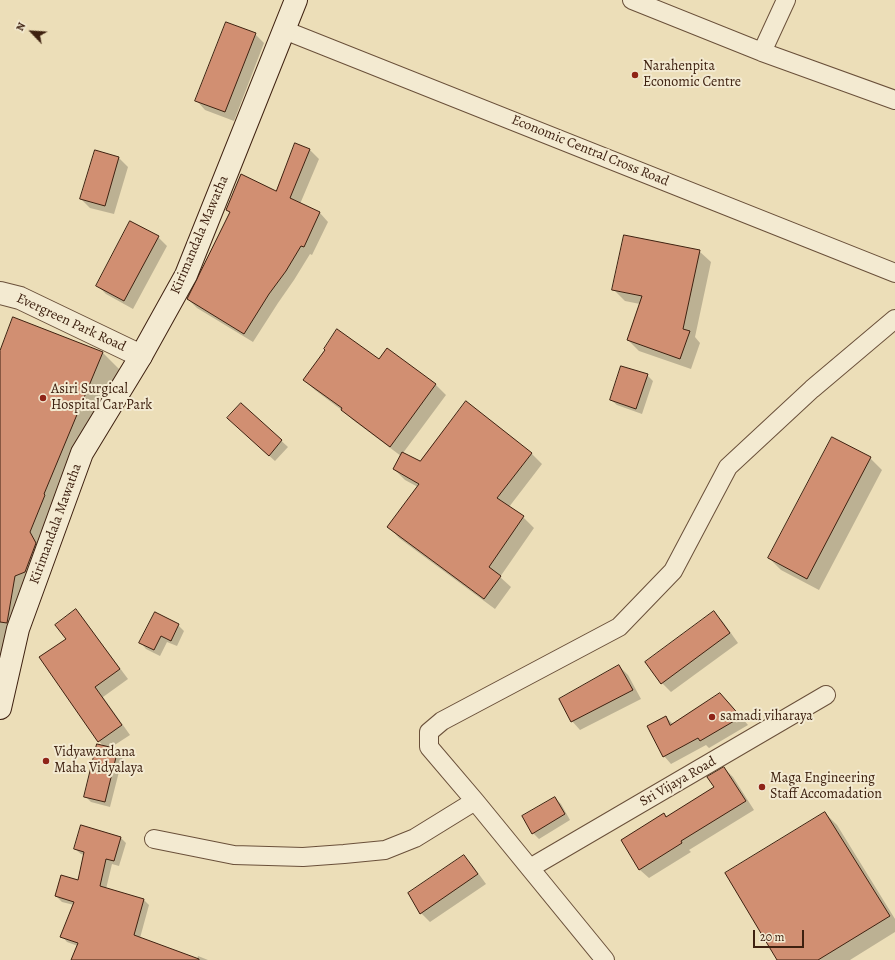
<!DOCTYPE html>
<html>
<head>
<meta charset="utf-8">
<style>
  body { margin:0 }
  #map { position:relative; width:895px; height:960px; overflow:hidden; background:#ecdeb8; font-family:Alegreya,serif }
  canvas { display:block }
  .north { position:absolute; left:12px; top:12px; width:40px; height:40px; -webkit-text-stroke:3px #f3ead1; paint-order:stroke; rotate:295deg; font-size:11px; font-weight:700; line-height:16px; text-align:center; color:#3e2110 }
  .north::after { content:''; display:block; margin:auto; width:14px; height:18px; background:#3e2110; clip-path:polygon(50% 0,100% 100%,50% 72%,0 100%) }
  .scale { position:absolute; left:753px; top:930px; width:51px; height:18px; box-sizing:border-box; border:2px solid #3e2110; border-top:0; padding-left:5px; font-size:12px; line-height:14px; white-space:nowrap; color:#3e2110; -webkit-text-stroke:3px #f3ead1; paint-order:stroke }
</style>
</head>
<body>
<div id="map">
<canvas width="895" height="960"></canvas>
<div class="north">N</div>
<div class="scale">20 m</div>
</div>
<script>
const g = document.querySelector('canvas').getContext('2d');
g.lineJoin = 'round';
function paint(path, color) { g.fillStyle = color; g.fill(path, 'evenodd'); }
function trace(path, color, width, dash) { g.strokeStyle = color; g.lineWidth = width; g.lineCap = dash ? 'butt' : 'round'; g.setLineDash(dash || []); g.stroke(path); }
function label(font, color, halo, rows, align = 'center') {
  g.font = font + ' Alegreya,serif'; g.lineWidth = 4; g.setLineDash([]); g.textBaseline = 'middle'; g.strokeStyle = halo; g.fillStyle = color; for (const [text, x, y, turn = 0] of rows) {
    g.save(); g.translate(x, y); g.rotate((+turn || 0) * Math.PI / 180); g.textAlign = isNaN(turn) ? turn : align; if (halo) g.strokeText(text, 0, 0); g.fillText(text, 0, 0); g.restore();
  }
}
const shadow = new Path2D(`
  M255,34L264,43L234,121L205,110L197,101Z
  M296,144L310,150L319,159L300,204L320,213L328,222L312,255L310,254L294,280L278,303L253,342L197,308L188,299L231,213L227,210L276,192Z
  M96,151L119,158L128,167L114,214L90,208L81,199Z
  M158,237L167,246L133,309L106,294L97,285Z
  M699,251L711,262L695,337L700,343L691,369L639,351L628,340L640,304L625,301L614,290Z
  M387,349L436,385L446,395L403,453L420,463L466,403L532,454L542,464L509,507L523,517L534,528L500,577L511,587L495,609L399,538L389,527L418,487L405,480L394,469L401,456L353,420L343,411L315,390L304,380L379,360Z
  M102,352L121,371L0,686V354Z
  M647,375L653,381L642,414L617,405L611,400Z
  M241,404L288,447L275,461L234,424Z
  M870,458L882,470L819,590L781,570L769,558Z
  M75,611L84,620L128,679L103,697L130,735L110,748L117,750L123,756L110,807L91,802L85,796L104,747L99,741L67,639Z
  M714,613L723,622L738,643L671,692L662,683Z
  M178,625L184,631L177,646L167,642L160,656L146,649L141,643Z
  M619,666L628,675L641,699L580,730L572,721Z
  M728,702L748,725L709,748L706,745L671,764L664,756L666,717L673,724Z
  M724,768L733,777L754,810L689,850L691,852L649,878L640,870L622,841L664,814L667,818L715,788Z
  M555,798L561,804L570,820L539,839L533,833Z
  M825,813L837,825L895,919V932L850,960H779Z
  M121,838L126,843L119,866L112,864L106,889L144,900L149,905L140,938L197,959L198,956L208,960H72L78,946L67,942L62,936L74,905L62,902L56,896L79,881L84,855L81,854L75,849Z
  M464,857L473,866L486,884L430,922L421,913Z`);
const building = new Path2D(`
  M226,22L256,33L225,112L195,101Z
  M295,143L310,149L290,198L320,212L304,247L301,246L286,271L269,294L244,334L187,299L230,212L226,210L241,174L276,191Z
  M95,150L119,157L105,206L80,199Z
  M130,221L159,236L124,301L96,286Z
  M624,235L700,250L683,329L690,331L680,359L627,340L642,296L612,290Z
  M13,317L103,352L44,494L45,495L30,532L36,543L25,572L15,576L7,623L0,622V351Z
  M337,329L379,359L387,348L436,384L390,447L341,410L342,408L303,380L325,350L324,349Z
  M621,366L648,374L636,409L610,400Z
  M466,401L532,453L497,498L524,516L489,567L501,576L484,599L387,527L419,484L393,469L402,452L420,461Z
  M241,403L282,440L269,456L227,418Z
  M832,437L871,457L807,579L768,558Z
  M76,609L120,669L95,687L122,725L98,742L39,657L66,639L55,625Z
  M714,611L730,633L661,684L645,662Z
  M155,612L179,624L171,641L161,636L154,650L139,643Z
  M619,665L633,690L571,722L559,699Z
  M720,693L741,717L700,741L698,738L663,757L647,726L666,716L670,725Z
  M97,744L118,749L105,802L84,797Z
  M724,767L746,801L681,841L682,843L639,870L621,840L664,813L666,817L714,787L707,777Z
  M555,797L565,814L532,834L522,816Z
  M825,812L890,916L818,960H777L725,873Z
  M81,825L121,837L114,861L106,859L100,886L144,899L134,935L199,959V960H71L78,943L60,937L74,902L55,896L61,875L78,880L84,852L74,849Z
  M464,855L478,874L420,914L408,893Z`);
const minor = new Path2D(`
  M632,0L762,52L895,100
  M284,30L895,273
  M762,52L786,0
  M154,839L234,855L303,857L344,854L385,850L415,838L475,801
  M530,868L826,695
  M605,960L475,801L429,747V732L442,721L619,627L673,571L728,467L812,389L895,319`);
const tertiary = new Path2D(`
  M0,293L20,298L141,356`);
const secondary = new Path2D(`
  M0,708L18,629L82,453L141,356L186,275L296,0`);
const markers = [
  [635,75,4,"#8f2418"],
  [43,398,4,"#8f2418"],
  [712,717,4,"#8f2418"],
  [46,761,4,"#8f2418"],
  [762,787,4,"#8f2418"]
];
const poiNames = [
  ["Narahenpita",643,67],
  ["Economic Centre",643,83],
  ["Asiri Surgical",51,390],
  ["Hospital Car Park",51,406],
  ["samadi viharaya",720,717],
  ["Vidyawardana",54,753],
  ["Maha Vidyalaya",54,769],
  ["Maga Engineering",770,779],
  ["Staff Accomadation",770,795]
];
const streetNames = [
  ["Economic Central Cross Road",590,151,22],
  ["Kirimandala Mawatha",200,235,-67],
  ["Evergreen Park Road",71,323,25],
  ["Kirimandala Mawatha",56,524,-70],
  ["Sri Vijaya Road",678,782,-30]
];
paint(shadow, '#0003');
paint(building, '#d18f72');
trace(building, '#3e2110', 1);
trace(minor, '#6a503a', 20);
trace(tertiary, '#6a503a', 24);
trace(secondary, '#3e2110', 24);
trace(minor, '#f3ead1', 18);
trace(tertiary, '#f3ead1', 22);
trace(secondary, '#f3ead1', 22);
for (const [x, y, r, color] of markers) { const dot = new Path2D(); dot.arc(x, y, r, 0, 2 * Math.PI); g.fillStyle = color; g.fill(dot); trace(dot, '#f3ead1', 1.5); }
label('14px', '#3e2110', '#f3ead1', poiNames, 'left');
label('14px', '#3e2110', '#f3ead1', streetNames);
</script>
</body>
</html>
